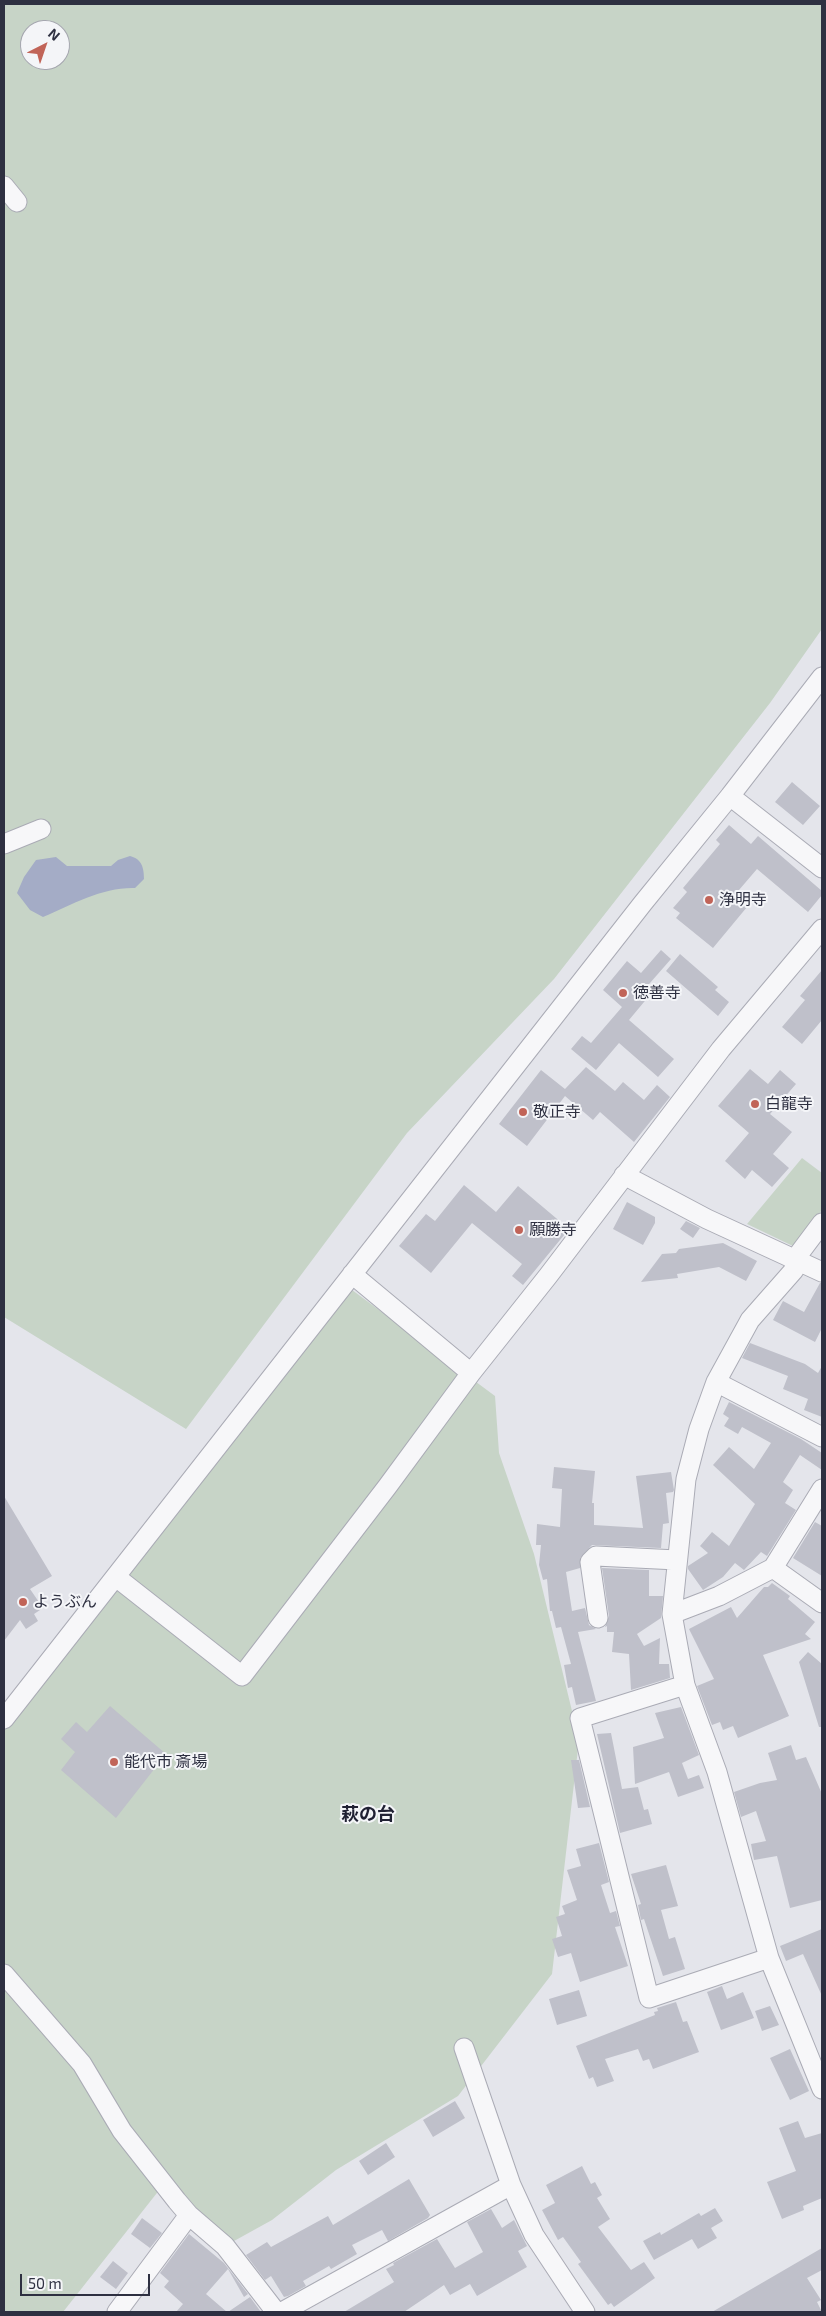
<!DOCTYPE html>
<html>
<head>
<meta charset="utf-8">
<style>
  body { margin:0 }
  #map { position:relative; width:826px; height:2316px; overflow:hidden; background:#e4e5eb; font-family:"Exo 2",sans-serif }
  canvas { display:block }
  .frame { position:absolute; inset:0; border:5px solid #2e3041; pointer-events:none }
  .north { position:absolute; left:20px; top:20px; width:50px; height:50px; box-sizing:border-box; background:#f4f5f8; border:1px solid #a5a6af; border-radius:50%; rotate:41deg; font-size:14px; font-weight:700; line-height:20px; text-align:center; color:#2e3041 }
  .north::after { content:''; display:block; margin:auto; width:18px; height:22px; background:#c16458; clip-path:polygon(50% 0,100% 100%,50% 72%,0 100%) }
  .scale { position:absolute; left:20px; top:2274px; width:130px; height:22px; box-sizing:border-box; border:2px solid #2e3041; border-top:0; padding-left:6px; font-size:15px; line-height:18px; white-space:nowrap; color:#2e3041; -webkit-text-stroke:4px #f4f5f8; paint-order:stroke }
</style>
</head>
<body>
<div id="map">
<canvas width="826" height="2316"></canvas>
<div class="frame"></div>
<div class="north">N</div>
<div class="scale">50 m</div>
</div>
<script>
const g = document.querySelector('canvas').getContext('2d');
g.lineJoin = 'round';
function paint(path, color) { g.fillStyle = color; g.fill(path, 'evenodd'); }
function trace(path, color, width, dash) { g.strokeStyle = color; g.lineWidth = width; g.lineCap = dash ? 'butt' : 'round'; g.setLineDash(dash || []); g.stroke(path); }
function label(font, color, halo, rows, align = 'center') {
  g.font = font + ' "Exo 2","Noto Sans JP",sans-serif'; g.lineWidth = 4; g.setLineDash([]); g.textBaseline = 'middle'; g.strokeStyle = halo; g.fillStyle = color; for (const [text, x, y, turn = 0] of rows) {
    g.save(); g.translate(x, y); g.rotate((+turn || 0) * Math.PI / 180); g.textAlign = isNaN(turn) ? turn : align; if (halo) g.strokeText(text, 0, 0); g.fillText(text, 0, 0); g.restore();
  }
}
const green = new Path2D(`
  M4,4H822V629L770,703L554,979L407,1133L186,1429L4,1317ZM30,30H60V60H30Z
  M802,1158L822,1173V1210L793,1246L747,1224Z
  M344,1284L495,1396L499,1453L534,1554L579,1740L552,1974L458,2096L336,2170L272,2220L225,2246L164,2184L63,2312H4V1729L96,1616Z`);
const water = new Path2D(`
  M130,856C142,859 144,868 144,879L135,888C103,887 73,904 43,917L30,910L17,893L24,877L36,860L56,857L67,866H111L118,860Z`);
const building = new Path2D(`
  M792,782L820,806L803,825L775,802Z
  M729,825L751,844L758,836L822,891V895L808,912L757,869L739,890L752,901L713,948L676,918L680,913L673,908L687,892L683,888L720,844L716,840Z
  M661,950L671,959L643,991L649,996L629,1020L674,1059L658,1077L619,1043L596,1070L571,1049L582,1036L591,1043L622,1007L603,990L627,961L641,973Z
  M680,954L718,987L715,990L729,1002L718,1016L666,971Z
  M822,970V1020L802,1044L782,1027L805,1000L800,996Z
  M586,1067L615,1091L623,1082L644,1100L657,1085L670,1097L634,1142L600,1112L593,1120L565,1096L527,1146L499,1124L541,1070L565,1089Z
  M750,1069L768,1084L780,1070L796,1084L770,1114L792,1132L773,1154L789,1168L772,1187L752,1170L745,1179L725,1161L749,1133L718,1106Z
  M464,1185L496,1212L518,1186L569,1229L523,1285L512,1276L522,1264L472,1223L431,1273L399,1246L426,1214L435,1221Z
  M627,1202L655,1217V1223L643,1245L613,1229Z
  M686,1221L700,1228L693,1238L680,1229Z
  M723,1243L757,1261L746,1281L719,1267L677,1274L678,1278L641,1282L662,1254L676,1253L679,1249Z
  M820,1283H822V1328L815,1342L773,1320L783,1301L804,1312Z
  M750,1343L805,1364L818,1373L822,1366V1417L804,1410L808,1399L783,1389L788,1376L742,1358Z
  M729,1402L801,1439L822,1453V1470L800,1455L783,1482L793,1490L785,1503L796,1510L767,1556L761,1552L744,1570L735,1563L723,1577L703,1590L688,1569V1566L708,1553L700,1546L712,1532L729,1546L755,1504L713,1465L729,1447L754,1469L771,1443L742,1427L738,1434L724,1426L729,1418L723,1414Z
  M554,1467L595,1471L592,1503H594V1525L643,1528L636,1476L671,1472L674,1490L673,1492L666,1493L669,1523L663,1524L661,1548L592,1545L580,1558V1568L566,1572L572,1611L585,1608L589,1625L596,1629L578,1632L596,1701L576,1705L572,1687L568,1688L564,1665L571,1664L561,1627L556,1628L552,1611H550L547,1579L543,1580L539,1565L541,1545H536L537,1524L560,1527L562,1489L552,1488Z
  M4,1496L52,1576L30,1589L43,1608L34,1614L38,1621L26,1629L20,1620L4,1641Z
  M815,1522L822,1526V1576L793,1558Z
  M602,1568L649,1570V1596H663L661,1618L637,1634L644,1646L660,1638L659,1664H669L670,1678L631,1690L629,1654L612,1652L614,1632H607V1626L605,1627L609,1616Z
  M772,1583L790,1596L788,1599L815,1622L805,1634L811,1639L763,1655L789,1716L738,1738L733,1726L723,1730L720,1722L712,1725L697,1686L714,1679L689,1629L731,1607L737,1618L764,1587H768Z
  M808,1652L822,1664V1727H819L799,1662Z
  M110,1706L166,1754L116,1818L61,1770L75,1752L61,1739L76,1722L87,1732Z
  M681,1707L699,1755L682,1763L688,1779L699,1775L704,1788L678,1797L669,1772L635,1784L633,1747L664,1738L655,1713Z
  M611,1733L622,1789L638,1787L644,1810L648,1809L652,1824L620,1833L597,1734Z
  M791,1745L796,1760L806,1757L822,1794V1900L790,1908L777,1856L754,1860L751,1844L766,1841L756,1811L741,1817L734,1792L760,1783L777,1780L768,1753Z
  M571,1760H579L590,1807L578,1808Z
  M599,1843L609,1882L601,1885L610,1913L616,1911L620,1926L615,1927L628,1966L580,1982L571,1953L558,1957L552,1939L562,1936L556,1917L565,1914L562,1906L577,1900L567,1870L581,1866L576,1849Z
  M666,1865L678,1906L661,1910L669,1939L675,1937L685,1969L663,1976L644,1919L641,1920L638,1905L641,1904L631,1874Z
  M822,1929V1996L803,1954L786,1961L780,1946Z
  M722,1986L727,1999L743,1992L754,2018L721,2030L707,1992Z
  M579,1990L587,2016L557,2025L549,1999Z
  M676,2002L683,2022L687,2021L699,2052L653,2069L649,2059L643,2061L638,2049L605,2059L614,2081L597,2087L593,2077L589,2079L576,2046L655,2015L654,2012L658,2011L657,2008Z
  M770,2006L779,2025L762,2031L755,2011Z
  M790,2049L809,2091L790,2100L770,2058Z
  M455,2101L465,2118L433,2137L423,2120Z
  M798,2121L805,2138L822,2133V2198L803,2206L804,2210L782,2219L767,2182L796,2171L779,2128Z
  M386,2143L395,2157L368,2175L359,2161Z
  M582,2166L591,2184L595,2182L602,2195L597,2198L610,2219L598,2227L631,2270L644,2262L655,2278L614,2307L611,2303L608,2305L578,2264L581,2262L563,2237L558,2240L542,2210L555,2203L546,2185Z
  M409,2179L430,2215L428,2218L388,2241L382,2230L352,2245L357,2254L331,2269L329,2266L303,2281L306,2286L288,2296L284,2297L271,2276L265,2280L246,2255L267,2242L271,2247L328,2216L333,2225Z
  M715,2208L723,2221L711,2228L717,2238L698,2249L692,2239L654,2260L643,2241L660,2232L661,2235L699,2213L701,2216Z
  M491,2209L502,2228L514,2220L527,2246L518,2251L527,2267L477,2296L470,2284L450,2295L444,2285L404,2312H344L394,2282L386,2269L394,2265L393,2263L437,2239L455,2268L483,2252L467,2222Z
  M142,2218L162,2233L150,2248L131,2234Z
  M189,2234L224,2263L248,2294L244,2297L228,2269L206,2294L227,2312H176L183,2304L164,2287L169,2281L160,2273Z
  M822,2248V2270L807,2278L821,2300L817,2302L822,2312H712Z
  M113,2261L128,2273L116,2289L100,2277Z
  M250,2297L261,2312H228Z`);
const street = new Path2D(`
  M4,186L17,202
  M730,796L822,868
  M4,844L41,829
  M624,1175L707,1219L822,1272
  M822,1223L795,1259L794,1270L750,1320L716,1382L699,1429L686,1479L672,1614L685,1685L717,1772L769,1958L822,2089
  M352,1274L471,1373
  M716,1382L822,1437
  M773,1568L822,1603
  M116,1577L242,1676L387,1487L471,1373L548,1276L721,1049L822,929
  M672,1614L719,1596L773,1568L822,1489
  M598,1618L590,1562L596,1556L677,1560
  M685,1685L580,1718L649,1998L769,1958
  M4,1719L643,903L730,796L822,677
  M4,1974L82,2064L122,2131L177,2201L189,2215L225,2246L276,2312
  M464,2048L511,2185L534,2235L585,2312
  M117,2312L189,2215
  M282,2312L511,2185`);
const markers = [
  [709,900,5,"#c16458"],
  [623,993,5,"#c16458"],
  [755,1104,5,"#c16458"],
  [523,1112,5,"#c16458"],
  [519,1230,5,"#c16458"],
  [23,1602,5,"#c16458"],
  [114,1762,5,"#c16458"]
];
const poiNames = [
  ["浄明寺",719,900],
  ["徳善寺",633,993],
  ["白龍寺",765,1104],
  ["敬正寺",533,1112],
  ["願勝寺",529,1230],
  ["ようぶん",33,1602],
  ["能代市 斎場",124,1762]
];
const neighbourhoodNames = [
  ["萩の台",368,1814]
];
paint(green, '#c7d4c7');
paint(water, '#a4acc6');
paint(building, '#bfc0ca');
trace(street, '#aaabb5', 21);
trace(street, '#f7f7f9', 19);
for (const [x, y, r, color] of markers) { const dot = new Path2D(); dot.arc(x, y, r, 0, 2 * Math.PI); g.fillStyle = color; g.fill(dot); trace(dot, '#f4f5f8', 2); }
label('16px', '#2e3041', '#f4f5f8', poiNames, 'left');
label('bold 18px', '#202133', '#f4f5f8', neighbourhoodNames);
</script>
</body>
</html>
